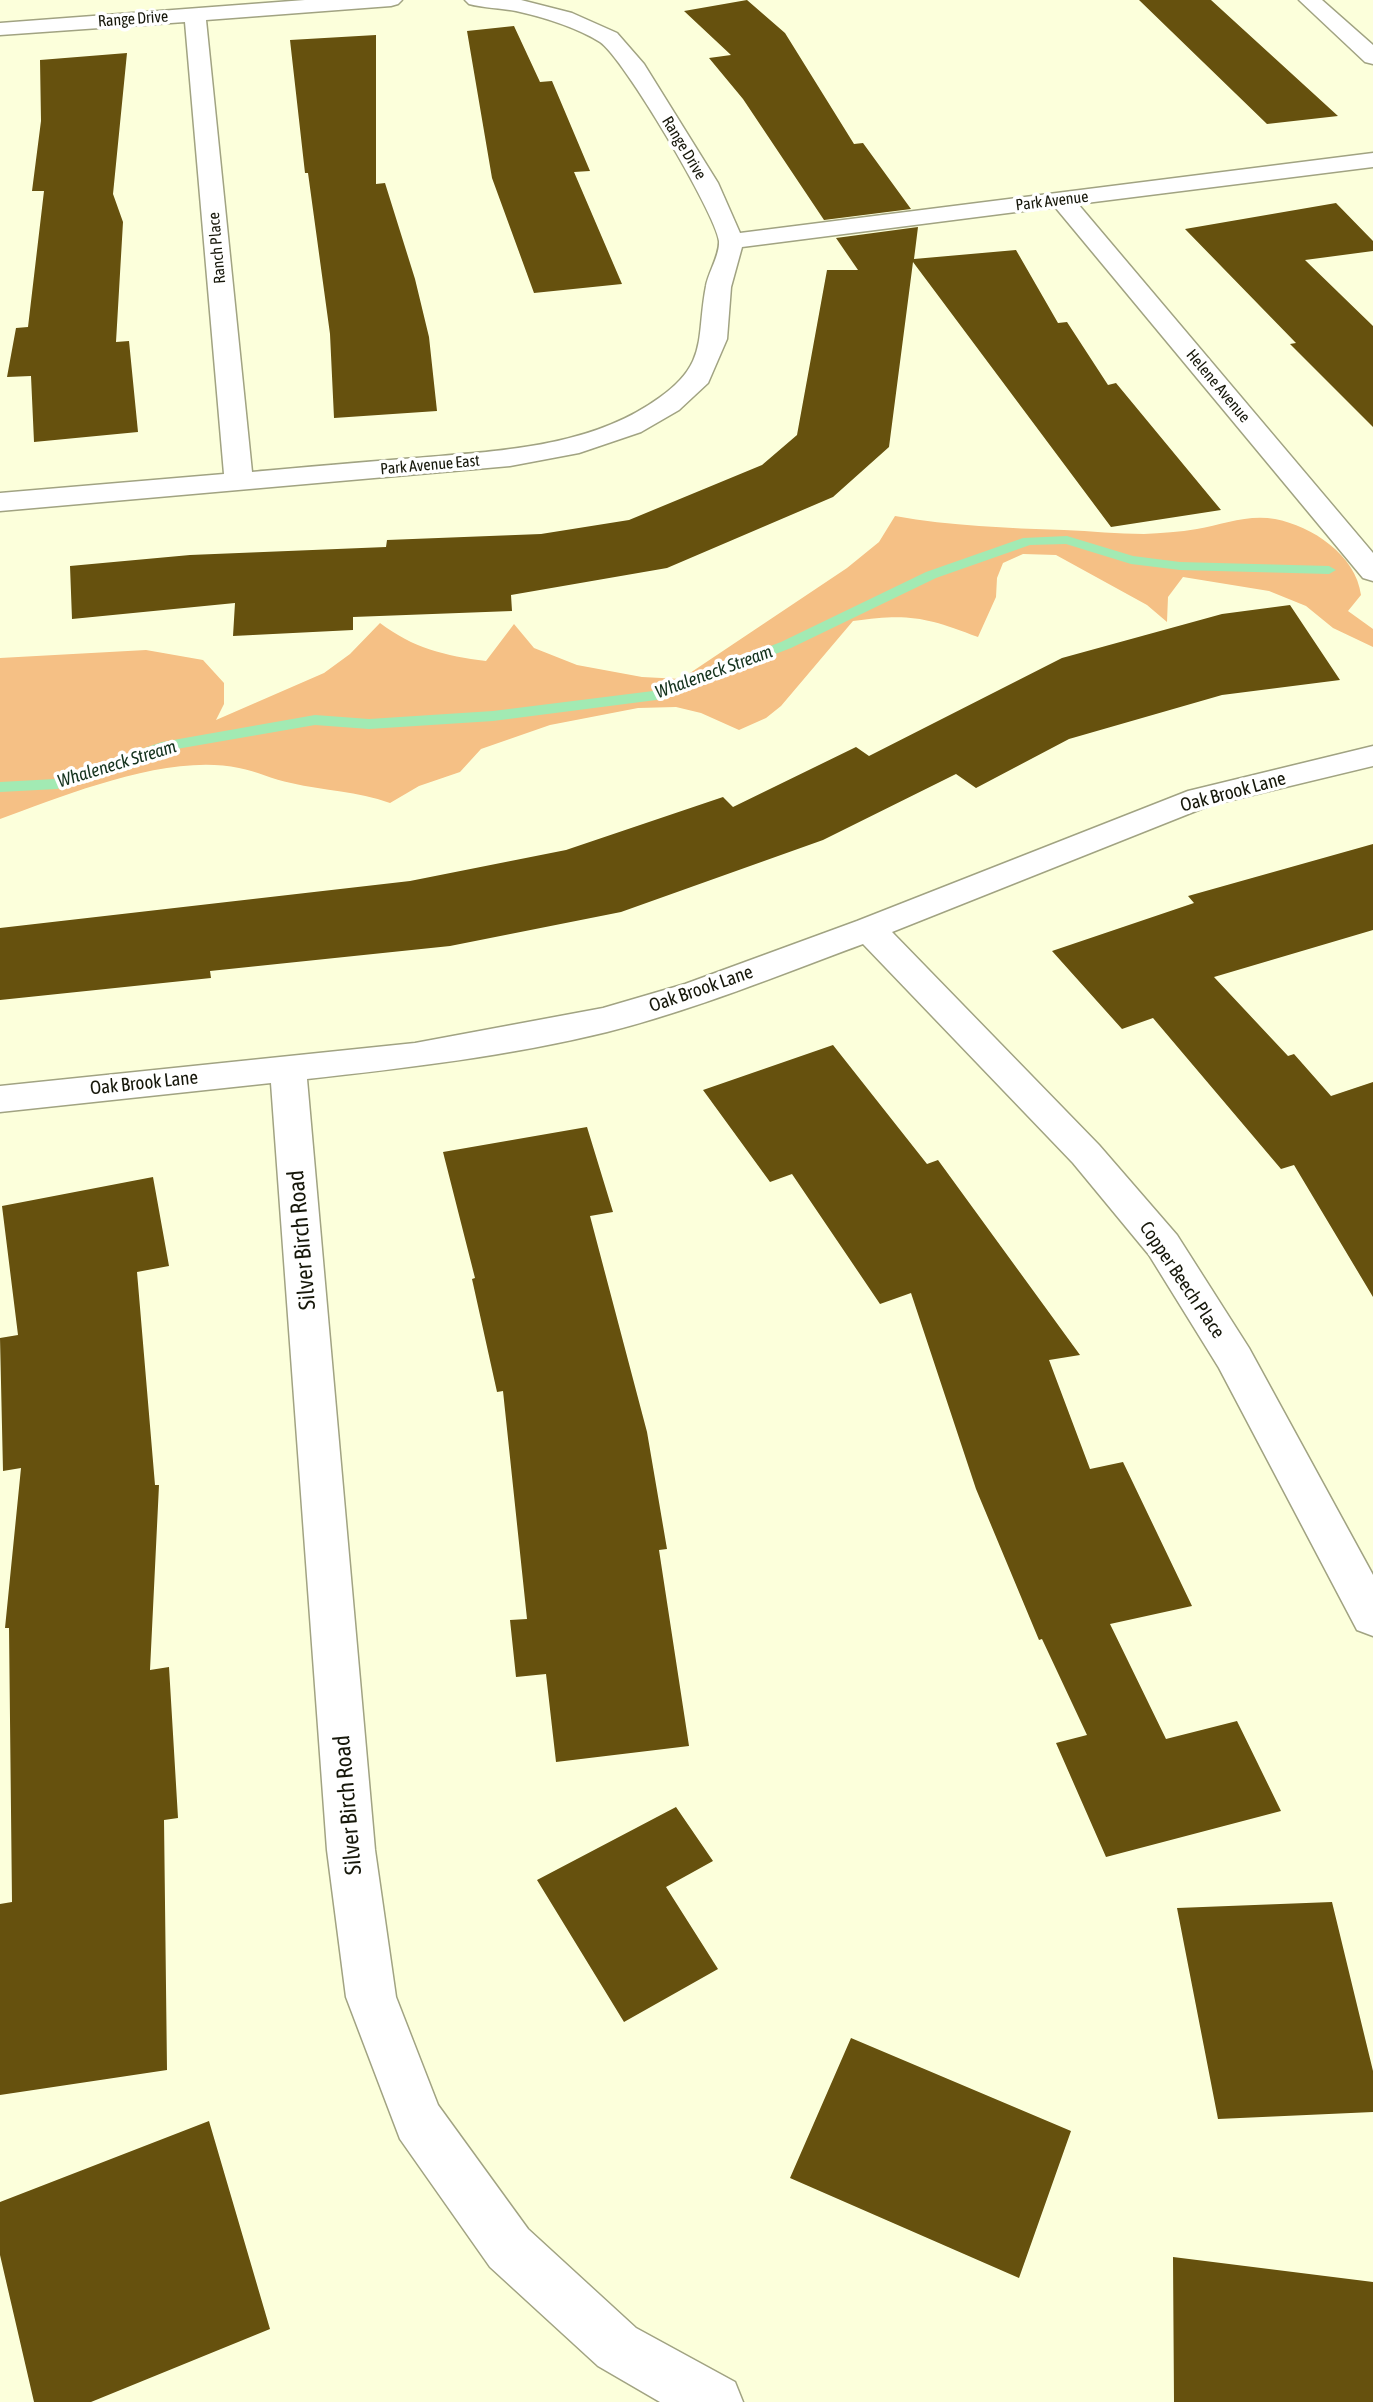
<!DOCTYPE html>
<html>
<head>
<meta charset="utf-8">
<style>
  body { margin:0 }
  canvas { display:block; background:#fcffdb }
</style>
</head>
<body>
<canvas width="1373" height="2402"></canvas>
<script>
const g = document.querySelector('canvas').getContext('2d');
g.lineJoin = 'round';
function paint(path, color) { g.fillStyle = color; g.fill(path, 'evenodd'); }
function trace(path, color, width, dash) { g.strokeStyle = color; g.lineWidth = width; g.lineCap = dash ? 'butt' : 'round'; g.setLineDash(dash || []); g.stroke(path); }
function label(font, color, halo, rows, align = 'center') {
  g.font = font + ' "Asap Condensed",sans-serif'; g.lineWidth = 7; g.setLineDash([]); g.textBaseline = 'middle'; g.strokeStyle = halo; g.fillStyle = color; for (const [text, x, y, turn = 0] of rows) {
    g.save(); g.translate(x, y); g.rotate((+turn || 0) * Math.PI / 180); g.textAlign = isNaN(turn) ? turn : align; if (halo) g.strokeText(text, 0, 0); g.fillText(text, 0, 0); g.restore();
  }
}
const green = new Path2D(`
  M895,516C951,526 1007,528 1064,530C1091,531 1118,534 1144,534C1161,533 1180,532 1197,529C1223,524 1249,514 1275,519C1312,526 1356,555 1361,595L1348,611L1373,629V647L1333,628L1306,606L1269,591L1183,577L1168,597L1167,622L1147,605L1056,555L1023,554L1003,563L997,578L996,597L978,637C926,617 908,613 853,621L781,706L766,718L739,730L701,713L676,707L638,708L550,725L481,749L460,772L419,786L390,803C357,791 325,791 291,783C273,780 257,771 239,768C167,753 67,795 0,819V658L146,650L203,660L224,683V704L216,720L324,673L350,654L380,623C413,648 445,656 486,661L514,624L534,648L577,665L642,677L681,679L847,568L879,542Z`);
const stream = new Path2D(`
  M1067,536L1133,556L1180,562L1329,566L1336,570L1329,574L1180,570L1131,564L1066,544L1030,545L936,578L791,648L656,700L493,721L369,729L315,725L165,751L57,789L0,792V782L55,779L162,742L315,715L369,719L493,711L653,691L781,642L926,572L1023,538Z`);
const building = new Path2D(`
  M747,0L785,33L854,144L863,143L911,209L824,220L743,99L709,58L731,55L684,11Z
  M1139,0H1211L1338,116L1267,124Z
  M514,26L540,82L552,81L590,171L574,172L622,284L534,293L492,178L467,31Z
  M376,35V184L385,183L415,279L429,337L437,411L334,418L330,334L308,173H305L290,40Z
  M127,53L113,194L123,222L116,342L129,341L138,432L34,442L31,376L7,377L16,328L28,327L44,191H32L41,121L40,60Z
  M1336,203L1373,241V251L1305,260L1373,326V427L1290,344L1296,343L1185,229Z
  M918,227L914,259L1016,250L1058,323L1067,322L1108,385L1116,383L1221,510L1111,527L913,262L889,447L833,497L667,568L511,595L512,611L353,617V630L233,636L235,603L72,619L70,566L190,555L386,547L387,540L541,534L629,520L762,465L797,435L827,270H858L836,238Z
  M1290,605L1340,680L1222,695L1069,739L976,788L956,774L823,840L621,912L450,946L210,971L211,978L0,1000V928L410,881L566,850L723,797L733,807L856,747L869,756L1062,658L1222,614Z
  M1373,844V930L1214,977L1288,1056L1294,1054L1331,1096L1373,1082V1297L1294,1165L1281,1169L1153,1018L1122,1029L1052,951L1194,903L1188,896Z
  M833,1045L927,1164L938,1160L1080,1355L1049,1360L1090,1469L1123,1462L1192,1606L1110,1624L1166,1739L1237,1721L1281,1811L1106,1857L1056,1743L1087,1735L1042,1639L1039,1640L976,1489L911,1293L880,1304L792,1174L770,1182L703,1090Z
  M587,1127L613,1212L590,1216L647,1432L667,1549L659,1550L689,1746L556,1762L546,1674L516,1677L510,1620L527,1619L503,1391L497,1392L472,1279L475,1278L443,1152Z
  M153,1177L169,1266L137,1272L155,1485H159L150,1670L169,1667L178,1818L164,1820L167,2070L0,2095V1904L12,1902L9,1628H5L21,1468L3,1471L0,1338L18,1335L2,1206Z
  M676,1807L713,1861L666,1887L718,1969L624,2022L537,1880Z
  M1332,1902L1373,2071V2112L1218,2119L1177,1908Z
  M851,2038L1071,2131L1019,2278L790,2178Z
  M209,2121L270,2329L91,2402H34L0,2255V2202Z
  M1173,2257L1373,2282V2402H1174Z`);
const street = new Path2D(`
  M305,0H402L398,4L391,6L206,20L252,472C307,467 361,462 416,458C497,451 590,448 659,398C709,363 696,337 706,286C708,273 720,255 719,241C716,214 623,57 600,42C576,27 543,17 516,11C500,8 484,8 469,4L465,0H521L572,13L617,33L644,64L718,183L740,233L1373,153V167L1078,204L1373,553V581L1363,578L1055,207L742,247L731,287L727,339L708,383L679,410L641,432L579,453L510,466L0,511V493L224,474L185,22L0,35V23Z
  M1299,0H1322L1373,45V64L1365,62Z
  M1373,746V766L1211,805L892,932L1099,1145L1177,1235L1249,1348L1373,1575V1636L1357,1630L1219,1368L1149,1255L1073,1163L863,944C779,975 694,1010 607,1032C509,1056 407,1068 307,1079L375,1850L396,1997L438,2105L528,2229L636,2328L735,2382L743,2402H660L598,2366L490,2267L400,2139L346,1997L327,1850L271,1083L0,1112V1086L415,1043L603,1008L685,984L857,921L1188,791Z`);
const farStreetnames = [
  ["Range Drive",133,19,-4],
  ["Range Drive",684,148,59],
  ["Park Avenue",1052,201,-7],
  ["Ranch Place",217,248,-95],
  ["Helene Avenue",1218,386,50],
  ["Park Avenue East",430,465,-5]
];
const farWaternames = [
  ["Whaleneck Stream",714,672,-20],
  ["Whaleneck Stream",117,764,-17]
];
const streetNames = [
  ["Oak Brook Lane",1233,792,-15],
  ["Oak Brook Lane",701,989,-19],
  ["Oak Brook Lane",144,1083,-6],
  ["Copper Beech Place",1182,1280,56]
];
const nearStreetnames = [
  ["Silver Birch Road",302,1240,-95],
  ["Silver Birch Road",348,1805,-95]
];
paint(green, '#f5c085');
paint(stream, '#a2eab3');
paint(building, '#66510e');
trace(street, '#a1a382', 3);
paint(street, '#fff');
label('16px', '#16170a', '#fff', farStreetnames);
label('italic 18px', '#14321d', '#fff', farWaternames);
label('19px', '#16170a', '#fff', streetNames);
label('23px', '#16170a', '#fff', nearStreetnames);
</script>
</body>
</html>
